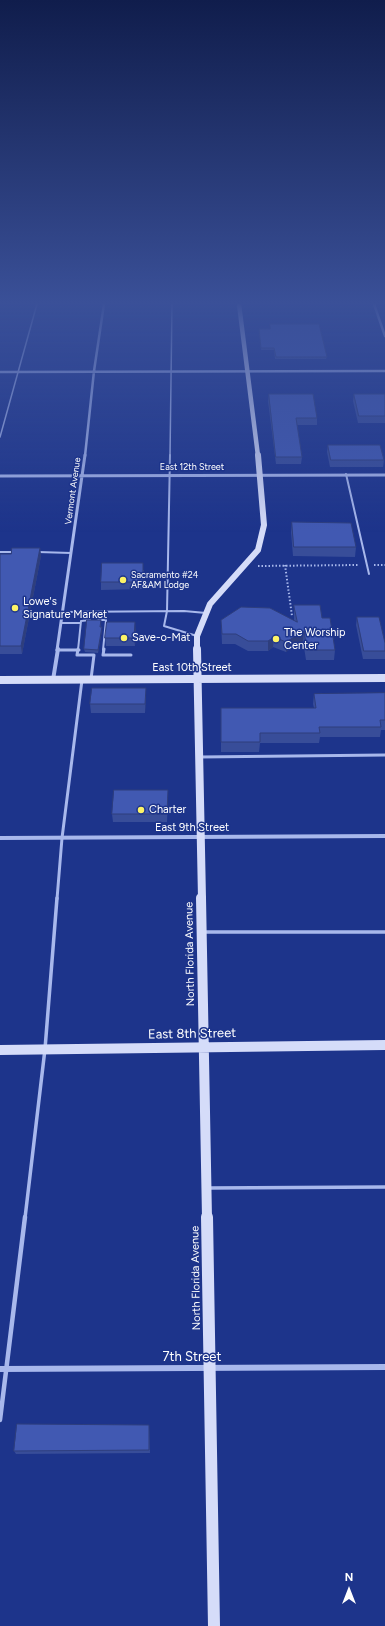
<!DOCTYPE html>
<html>
<head>
<meta charset="utf-8">
<style>
  body { margin:0 }
  #map { position:relative; width:385px; height:1626px; overflow:hidden; background:#1d348b; font-family:Figtree,sans-serif }
  canvas { display:block }
  .north { position:absolute; left:329px; top:1570px; width:40px; height:40px; -webkit-text-stroke:3px #1d348b; paint-order:stroke; rotate:0deg; font-size:11px; font-weight:700; line-height:16px; text-align:center; color:#fff }
  .north::after { content:''; display:block; margin:auto; width:14px; height:18px; background:#fff; clip-path:polygon(50% 0,100% 100%,50% 72%,0 100%) }
</style>
</head>
<body>
<div id="map">
<canvas width="385" height="1626"></canvas>
<div class="north">N</div>
</div>
<script>
const g = document.querySelector('canvas').getContext('2d');
g.lineJoin = 'round';
function trace(path, color, width, dash) { g.strokeStyle = color; g.lineWidth = width; g.lineCap = dash ? 'butt' : 'round'; g.setLineDash(dash || []); g.stroke(path); }
function paint(path, color) { g.fillStyle = color; g.fill(path, 'evenodd'); }
function label(font, color, halo, rows, align = 'center') {
  g.font = font + ' Figtree,sans-serif'; g.lineWidth = 3; g.setLineDash([]); g.textBaseline = 'middle'; g.strokeStyle = halo; g.fillStyle = color; for (const [text, x, y, turn = 0] of rows) {
    g.save(); g.translate(x, y); g.rotate((+turn || 0) * Math.PI / 180); g.textAlign = isNaN(turn) ? turn : align; if (halo) g.strokeText(text, 0, 0); g.fillText(text, 0, 0); g.restore();
  }
}
const path = new Path2D(`
  M285,565L292,616
  M374,565H385
  M258,566L359,565`);
const laneFar4 = new Path2D(`
  M0,437L37,304
  M170,456L172,304`);
const laneFar3 = new Path2D(`
  M170,455L167,611L164,626L197,636
  M346,474L369,574
  M0,552H14
  M38,552L71,553
  M63,612L184,611L206,613
  M98,620H106L103,650
  M61,623H81
  M78,650L81,621L90,620`);
const laneFar2 = new Path2D(`
  M78,649L77,655H94L91,679
  M104,649L103,655H131
  M57,650H79
  M200,757L385,755
  M57,899L62,838L82,680`);
const laneFar1 = new Path2D(`
  M203,932H385
  M209,1188L385,1187
  M25,1218L45,1049L57,898`);
const lane = new Path2D(`
  M0,1420L25,1217`);
const streetFar3 = new Path2D(`
  M374,304L385,336
  M0,372L385,371
  M85,456L94,371L104,304`);
const streetFar2 = new Path2D(`
  M0,476L385,475
  M57,650L85,455`);
const streetFar1 = new Path2D(`
  M53,680L58,649
  M0,838L385,836`);
const street = new Path2D(`
  M0,1369L385,1367`);
const secondaryFar4 = new Path2D(`
  M239,304L258,456`);
const secondaryFar3 = new Path2D(`
  M197,650V636L210,604L258,550L264,525L258,455`);
const secondaryFar2 = new Path2D(`
  M197,649L202,899
  M0,680L385,678`);
const secondaryFar1 = new Path2D(`
  M201,898L207,1218
  M0,1050L385,1045`);
const secondary = new Path2D(`
  M207,1217L214,1626`);
const wall = new Path2D(`
  M270,324L327,357L326,359H275L274,350H261L259,329H270Z
  M269,394L317,418V425H297L302,457L301,464H276L268,401Z
  M354,394H385V423H358L353,401Z
  M328,445L384,460L383,467H330L327,452Z
  M292,522L356,547L355,557L293,556L291,532Z
  M40,548L41,556L22,654H0V554H11Z
  M144,570L143,589L101,590V582Z
  M294,605L322,618L335,650L334,660H306L303,641L286,652L273,647L268,651H248L235,644H222L221,620L294,621Z
  M357,617L385,643V659H363L356,625Z
  M101,623V627L102,630L98,653L85,652L84,649Z
  M136,630L135,646H106L105,638Z
  M385,693V730H381L380,737H320L319,743H260L259,752H221V708H314L313,704L314,694Z
  M146,696L145,713H91L90,704Z
  M168,798L167,822H113L112,814Z
  M149,1425L150,1453L16,1454L14,1451Z`);
const shadedWall = new Path2D(`
  M40,548L41,556L22,654L21,646Z
  M135,622L136,630L135,646L134,638Z
  M102,627V630L98,653V650Z
  M304,631L303,641L286,652V642Z
  M274,637L273,647L268,651V641Z
  M146,688V696L145,713V704Z`);
const building = new Path2D(`
  M270,324H319L327,357H276L274,348H261L259,329H270Z
  M269,394H313L317,418H296L302,457H276Z
  M354,394H385V416H359Z
  M328,445H380L384,460H331Z
  M292,522L351,523L356,547H294Z
  M12,548H40L21,646H0V554H11Z
  M102,563H143V582H101Z
  M294,605H320L322,618H330L335,650H307L304,631L286,642L274,637L268,641H248L236,634H222L221,620L241,607L270,608L297,622Z
  M357,617H379L385,643V651H364Z
  M87,620H101L100,627H102L98,650L84,649Z
  M107,622H135L134,638H105Z
  M92,688H146L145,704H90Z
  M385,693V720H380L381,727H319L320,733H260V742H221V708H316L314,694Z
  M114,790H168L167,814H112Z
  M17,1424L149,1425V1450L14,1451Z`);
const markers = [
  [123,580,4,"#fcf367"],
  [15,608,4,"#fcf367"],
  [124,638,4,"#fcf367"],
  [276,639,4,"#fcf367"],
  [141,810,4,"#fcf367"]
];
const farStreetnames = [
  ["East 12th Street",192,467],
  ["Vermont Avenue",73,491,-82]
];
const farPoinames = [
  ["Sacramento #24",131,575],
  ["AF&AM Lodge",131,585]
];
const poiNames = [
  ["Lowe's",23,602],
  ["Signature Market",23,615],
  ["The Worship",284,633],
  ["Center",284,646],
  ["Save-o-Mat",132,638],
  ["Charter",149,810]
];
const streetNames = [
  ["East 10th Street",192,668],
  ["East 9th Street",192,828],
  ["North Florida Avenue",190,954,-91],
  ["North Florida Avenue",196,1278,-91]
];
const nearStreetnames = [
  ["East 8th Street",192,1034,-1],
  ["7th Street",192,1357]
];
trace(path, '#a8b8ec', 2, [1.5, 2]);
trace(laneFar4, '#a8b8ec', 1.5);
trace(laneFar3, '#a8b8ec', 2);
trace(laneFar2, '#a8b8ec', 3);
trace(laneFar1, '#a8b8ec', 3.5);
trace(lane, '#a8b8ec', 4.5);
trace(streetFar3, '#a8b8ec', 2.5);
trace(streetFar2, '#a8b8ec', 3);
trace(streetFar1, '#a8b8ec', 4);
trace(street, '#a8b8ec', 6);
trace(secondaryFar4, '#d5dcf9', 4.5);
trace(secondaryFar3, '#d5dcf9', 6);
trace(secondaryFar2, '#d5dcf9', 8);
trace(secondaryFar1, '#d5dcf9', 10);
trace(secondary, '#d5dcf9', 12);
paint(wall, '#384d99');
paint(shadedWall, '#2e3e7d');
paint(building, '#4159b2');
trace(building, '#2e3e7d', 1);
const sky = g.createLinearGradient(0, 0, 0, 532);
sky.addColorStop(0, '#101d4c');
sky.addColorStop(0.57, '#3a5098');
sky.addColorStop(1, '#3a509800');
g.fillStyle = sky;
g.fillRect(0, 0, 385, 532);
for (const [x, y, r, color] of markers) { const dot = new Path2D(); dot.arc(x, y, r, 0, 2 * Math.PI); g.fillStyle = color; g.fill(dot); trace(dot, '#1d348b', 1.5); }
label('9px', '#fff', '#1d348b', farStreetnames);
label('9px', '#fff', '#1d348b', farPoinames, 'left');
label('11px', '#fff', '#1d348b', poiNames, 'left');
label('11px', '#fff', '#1d348b', streetNames);
label('13px', '#fff', '#1d348b', nearStreetnames);
</script>
</body>
</html>
